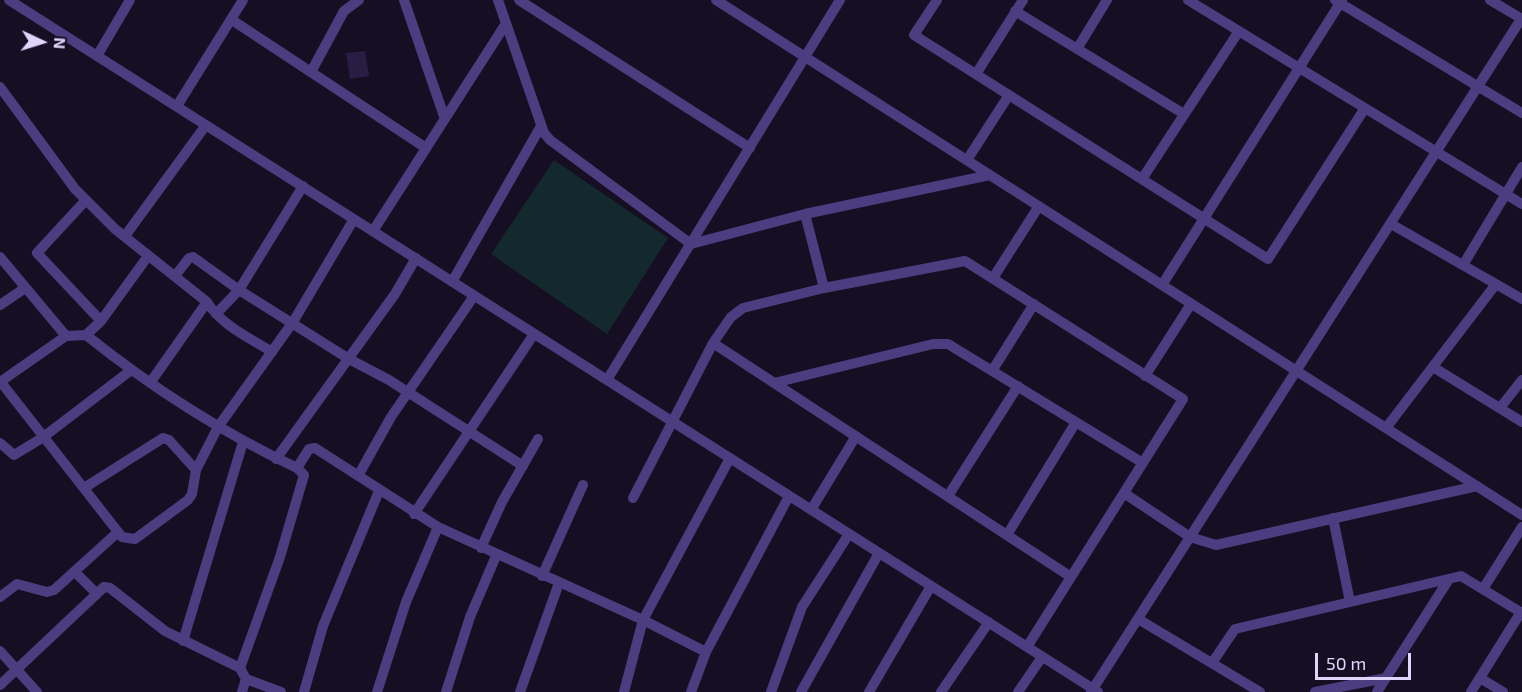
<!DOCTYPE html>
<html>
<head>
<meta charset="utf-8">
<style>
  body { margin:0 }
  #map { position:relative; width:1522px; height:692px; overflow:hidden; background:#160f23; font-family:"Exo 2",sans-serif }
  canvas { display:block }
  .north { position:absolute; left:12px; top:12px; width:60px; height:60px; -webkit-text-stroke:4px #160f23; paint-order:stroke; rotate:94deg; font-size:16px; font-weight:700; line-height:24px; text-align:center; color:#e0d4fd }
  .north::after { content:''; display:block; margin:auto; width:21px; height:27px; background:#e0d4fd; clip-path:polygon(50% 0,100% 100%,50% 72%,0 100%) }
  .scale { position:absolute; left:1315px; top:653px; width:96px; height:27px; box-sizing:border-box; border:3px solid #e0d4fd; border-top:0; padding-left:8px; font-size:18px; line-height:21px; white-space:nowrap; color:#e0d4fd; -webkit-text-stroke:4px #160f23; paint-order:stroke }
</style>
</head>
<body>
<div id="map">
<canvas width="1522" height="692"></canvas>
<div class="north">N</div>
<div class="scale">50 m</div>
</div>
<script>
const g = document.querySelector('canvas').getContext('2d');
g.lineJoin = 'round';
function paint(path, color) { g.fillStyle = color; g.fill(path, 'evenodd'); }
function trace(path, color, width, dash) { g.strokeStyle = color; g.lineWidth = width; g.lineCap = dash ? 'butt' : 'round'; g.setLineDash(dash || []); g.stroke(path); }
const green = new Path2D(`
  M554,160L668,238L607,334L491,254Z`);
const building = new Path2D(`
  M365,51L369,76L350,79L346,53Z`);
const street = new Path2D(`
  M9,0L1098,692
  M404,0L445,119
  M498,0L544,133L550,140L691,244L805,214L990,175
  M519,0L750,148
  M716,0L1522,515
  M937,0L914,35L1268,259L1365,108
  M1188,0L1522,204
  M1335,0L1522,113
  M1490,0L1522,19
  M1015,11L1184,114
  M232,20L426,148
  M1077,49L1107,0
  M97,56L130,0
  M311,72L344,11L359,0
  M976,74L1023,0
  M0,87L75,189L115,229L207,302C221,325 250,338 272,352
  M177,106L243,0
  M967,160L1009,95
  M1142,179L1239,31
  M86,200L37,253L101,321
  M805,214L824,288
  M1391,224L1522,299
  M373,231L505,25
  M125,236L206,125
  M0,257L66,336
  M1463,265L1522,167
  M175,276L189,258L193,257L239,290L349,359L389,380L523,466
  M993,278L1039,206
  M452,282L541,126
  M1162,285L1342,0
  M0,305L25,288
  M216,314L239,290L303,186
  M86,335C151,387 221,432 297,468L304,475L280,557L240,668L246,679L281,692
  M713,343L1071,577
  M1433,367L1522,422
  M992,371L1034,304
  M1145,376L1191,304
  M607,380L840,0
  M0,381L122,537L135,539L188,500L192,494L196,470L218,427L293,322L354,219
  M0,382L66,336L86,335L101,321L148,256
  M150,383L207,302
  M774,383L933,344H948L1143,463
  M1500,408L1522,380
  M1386,428L1496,284
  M0,443L14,455L42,438L130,371
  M276,459L395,294L416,258
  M297,468L309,449L315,448L438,527L643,620L706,652
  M358,476L391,417L474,296
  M84,488L163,438L169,440L196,470
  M1124,493L1190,537L1216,545L1477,486
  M948,496L1018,386
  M633,498L713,343L731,317L743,308L824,288L965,261L1183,399L1027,647
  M811,510L856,436
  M414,514L534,334
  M1333,518L1350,602
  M1007,535L1076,422
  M481,548L502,502L538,439
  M75,572L97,594
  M542,576L583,485
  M1483,589L1522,527
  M0,597L17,584L47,592L54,590L118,532
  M1138,619L1260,692
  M183,641L243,442
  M0,651L37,692
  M1212,663L1235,629L1461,576L1522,613
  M1480,678L1503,692
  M0,685L104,587L110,588L165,631L240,668
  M242,692L246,679
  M304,692L323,626L379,491
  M377,692L406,602L438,527
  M446,692L470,617L496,556
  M520,692L559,583
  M624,692L643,620L730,458
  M691,692L706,652L789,496
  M771,692L802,607L849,534
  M801,692L879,553
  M869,692L931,586
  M941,692L989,622
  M1018,692L1042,657
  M1091,692L1521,19
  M1315,692L1386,678
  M1377,692L1449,579
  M1471,692L1521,612`);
paint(green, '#13292d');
paint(building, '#2b1c43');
trace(street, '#4c3d80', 10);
</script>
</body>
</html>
